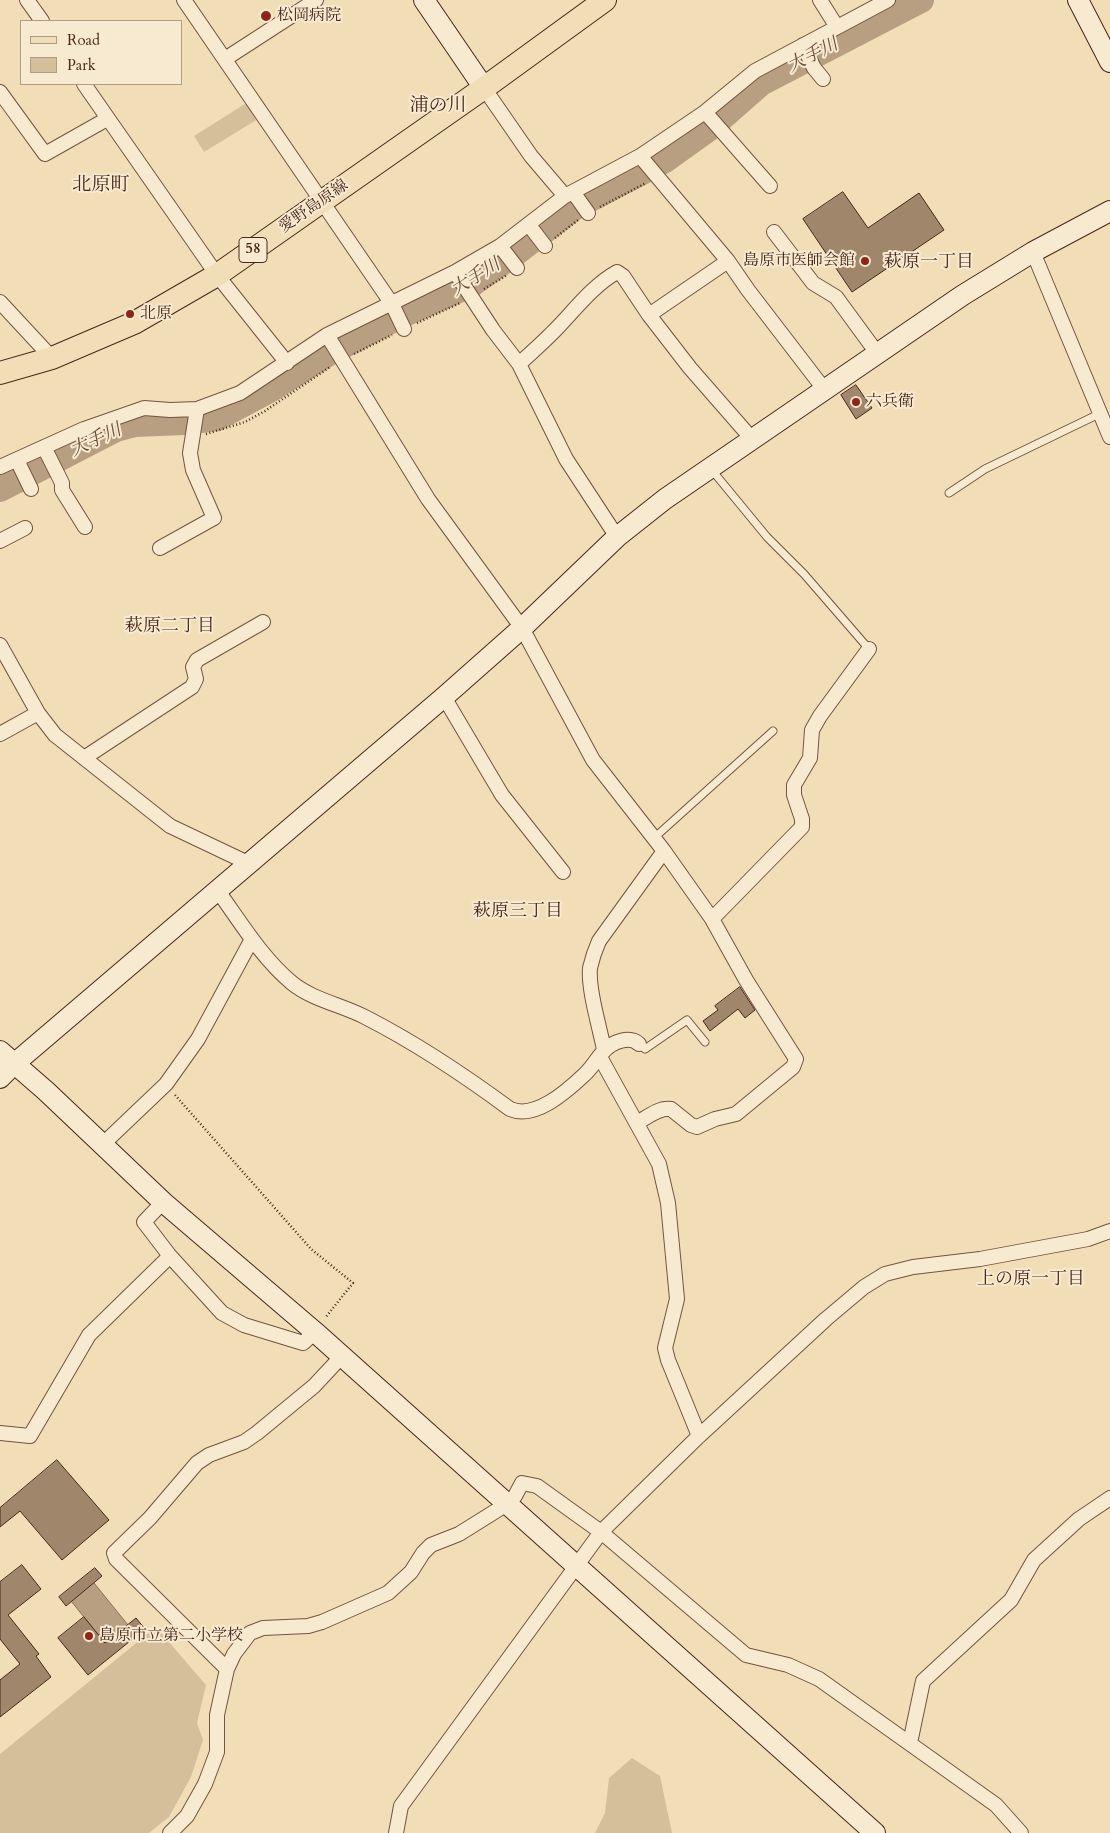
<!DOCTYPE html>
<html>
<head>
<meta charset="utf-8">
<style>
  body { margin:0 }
  #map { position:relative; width:1110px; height:1833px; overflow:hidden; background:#f2deb6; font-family:Cardo,serif }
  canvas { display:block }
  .legend { position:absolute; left:20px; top:20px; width:162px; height:65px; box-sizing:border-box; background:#f7ead0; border:1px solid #b19c87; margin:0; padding:6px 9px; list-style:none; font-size:15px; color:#48261a }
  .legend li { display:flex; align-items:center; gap:10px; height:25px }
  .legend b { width:25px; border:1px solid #b19c87 }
</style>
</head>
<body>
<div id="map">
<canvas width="1110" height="1833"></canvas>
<ul class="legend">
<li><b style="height:6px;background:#f2deb6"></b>Road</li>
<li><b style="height:14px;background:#d5bf9b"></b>Park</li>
</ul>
</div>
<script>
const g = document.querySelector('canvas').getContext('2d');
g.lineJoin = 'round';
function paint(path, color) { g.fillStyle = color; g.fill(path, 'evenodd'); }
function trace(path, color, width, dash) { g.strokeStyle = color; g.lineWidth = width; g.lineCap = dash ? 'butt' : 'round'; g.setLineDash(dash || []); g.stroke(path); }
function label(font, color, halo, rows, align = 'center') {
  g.font = font + ' Cardo,"Noto Serif JP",serif'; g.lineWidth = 4; g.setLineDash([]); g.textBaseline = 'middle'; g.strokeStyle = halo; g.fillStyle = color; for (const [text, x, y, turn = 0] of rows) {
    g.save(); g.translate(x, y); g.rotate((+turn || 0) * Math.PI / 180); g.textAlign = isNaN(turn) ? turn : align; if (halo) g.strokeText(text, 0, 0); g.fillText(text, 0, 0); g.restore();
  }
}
const green = new Path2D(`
  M248,102L258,119L204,152L194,136Z
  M156,1627L206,1685L197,1723L203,1740L191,1777L169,1817L149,1833H0V1754Z
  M632,1758L660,1776L672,1833H595L605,1813L609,1778Z`);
const water = new Path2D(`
  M94,1583L128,1625L105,1643L71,1601Z`);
const river = new Path2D(`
  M0,489L116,429L135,424L184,422L217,418L273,388L329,353L404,314L472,284L517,252L575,207L665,160L711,127L761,83L921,0`);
const building = new Path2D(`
  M843,192L868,228L919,193L944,230L852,292L803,219Z
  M856,385L872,408L856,419L841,395Z
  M740,987L755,1010L745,1018L738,1009L710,1031L703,1021L718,1010L715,1006Z
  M57,1460L109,1520L62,1560L20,1511L0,1527V1508Z
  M22,1565L41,1589L8,1615L39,1654L36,1656L51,1677L0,1717V1680L20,1664L0,1639V1582Z
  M95,1568L102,1576L66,1606L59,1597Z
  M84,1617L105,1643L136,1618L145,1629L88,1675L58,1638Z`);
const path = new Path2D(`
  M600,207L646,183
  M555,238L578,220
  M484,289L507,275
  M417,323L460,303
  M354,354L392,335
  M206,434L245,422L265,411L330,367
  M175,1095L311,1249L353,1283L325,1318`);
const lane = new Path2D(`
  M711,469L767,537L804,574L869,649
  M949,493L985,469L1101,413
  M654,838L773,731
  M639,1044L645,1049L687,1020L705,1042`);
const street = new Path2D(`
  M27,0L42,21
  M184,0L392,304L404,329
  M820,0L837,27
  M803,45L814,68L823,79
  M225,59L316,0
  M84,84L217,275L287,363
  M484,88L531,156L565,196
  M0,92L45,154L107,119
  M705,112L770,186
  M640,156L728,261L748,290L824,389
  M573,192L588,213
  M529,225L545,246
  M774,232L813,283L836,297L877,353
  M500,246L517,268
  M1033,252L1110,437
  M728,261L649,315L690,368L752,439
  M455,272L493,330L519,364L566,459L617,537
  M0,302L52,358
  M327,335L428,499L522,628L593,760L664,851L712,919L746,980L796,1059L793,1067L736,1114L715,1119L697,1127L691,1125L671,1109C659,1107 646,1118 637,1123
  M519,364C533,351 547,339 559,326C577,307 594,285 617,272L623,276L649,315
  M44,447L62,483V490L85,527
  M17,460L31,489
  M0,467L84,429L144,408L170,410L197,409L240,393L327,335L455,272L500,246L565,196L640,156L705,112L755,71L888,0
  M0,541L25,528
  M160,548L214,518L193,470L190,453L197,409
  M0,645L38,713L55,735L170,826L250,864
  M444,697L502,795L563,872
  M0,734L38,713
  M84,758L192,687L196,679L193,667L197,660L263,622
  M218,891C241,923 262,958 292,983C313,1000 342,1005 365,1017C416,1043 464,1075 510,1109C535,1120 567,1091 584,1075C592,1068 597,1058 604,1051C612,1042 630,1035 639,1044
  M712,919L802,827V819L794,795V785L810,758L812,730L820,716L869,649
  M604,1050C600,1028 588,990 590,968C592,959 595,950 599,941L664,851
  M600,1057L659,1164L668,1203L677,1299L665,1348L668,1360L699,1436
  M102,1145L166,1084L198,1039L252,939
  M163,1202L144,1222L170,1256L222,1313L244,1325L303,1343L315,1332
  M0,1433L30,1436L89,1335L170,1256
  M227,1669L116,1559L114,1553L150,1518L197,1463L209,1455L244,1442L257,1433L314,1386L342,1356
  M910,1743L923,1681L1011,1600L1034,1560L1079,1519L1110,1498
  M170,1833L187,1816L205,1784L217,1752V1715L227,1669L234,1654L250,1633L263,1628L308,1626L322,1622L388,1593L411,1572L423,1553L431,1545L459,1534L507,1504L515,1496L522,1483L537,1486L601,1532L746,1655L788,1665L819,1679L996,1805L1021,1833
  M396,1833L401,1806L601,1532L699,1436L826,1319L864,1287L885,1274L913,1267L980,1259L1088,1239L1110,1231`);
const secondary = new Path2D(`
  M424,0L484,88
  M1078,0L1110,62
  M0,1051L46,1091L163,1202L315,1332L875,1833
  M0,1078L14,1064L444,697L522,628L617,537L665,499L963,295L1033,252L1110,211`);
const primary = new Path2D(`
  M0,373L52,358L134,323L217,275L484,88L605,0`);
const markers = [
  [266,16,6,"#8f2418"],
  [865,261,5,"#8f2418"],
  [130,314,5,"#8f2418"],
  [856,402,5,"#8f2418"],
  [89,1636,5,"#8f2418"]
];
const shields = [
  [253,250,28]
];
const shieldNames = [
  ["58",253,250]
];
const poiNames = [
  ["松岡病院",277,16],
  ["島原市医師会館",855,261,"right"],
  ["北原",140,314],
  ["六兵衛",866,402],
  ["島原市立第二小学校",99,1636]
];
const streetNames = [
  ["愛野島原線",314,207,-35]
];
const waterNames = [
  ["大手川",813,56,-27],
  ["大手川",476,278,-32],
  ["大手川",96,441,-25]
];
const neighbourhoodNames = [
  ["萩原一丁目",929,263],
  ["萩原二丁目",170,627],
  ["萩原三丁目",518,912],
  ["上の原一丁目",1031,1280]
];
const quarterNames = [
  ["浦の川",438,107],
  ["北原町",101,186]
];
paint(green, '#d5bf9b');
paint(water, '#b89f81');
trace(water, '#8b6f58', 1);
trace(river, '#b89f81', 26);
paint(building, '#a0866b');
trace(building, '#48261a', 1);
trace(lane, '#725441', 9);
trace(street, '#725441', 16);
trace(secondary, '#48261a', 22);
trace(primary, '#48261a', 24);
trace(path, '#48261a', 2.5, [1, 2.5]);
trace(lane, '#f7ead0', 7);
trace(street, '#f7ead0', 14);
trace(secondary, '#f7ead0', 20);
trace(primary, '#f2deb6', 22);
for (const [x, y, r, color] of markers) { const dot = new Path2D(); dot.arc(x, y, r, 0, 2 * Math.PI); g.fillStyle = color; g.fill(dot); trace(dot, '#f7ead0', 2); }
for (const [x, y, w] of shields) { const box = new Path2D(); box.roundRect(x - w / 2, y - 12.5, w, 25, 4); g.fillStyle = '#f7ead0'; g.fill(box); trace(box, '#48261a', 1); }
label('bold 15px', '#48261a', null, shieldNames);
label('16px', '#48261a', '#f7ead0', poiNames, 'left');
label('16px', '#48261a', '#f7ead0', streetNames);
label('italic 18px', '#6a4a39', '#f7ead0', waterNames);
label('18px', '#48261a', '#f7ead0', neighbourhoodNames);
label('19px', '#48261a', '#f7ead0', quarterNames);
</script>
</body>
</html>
